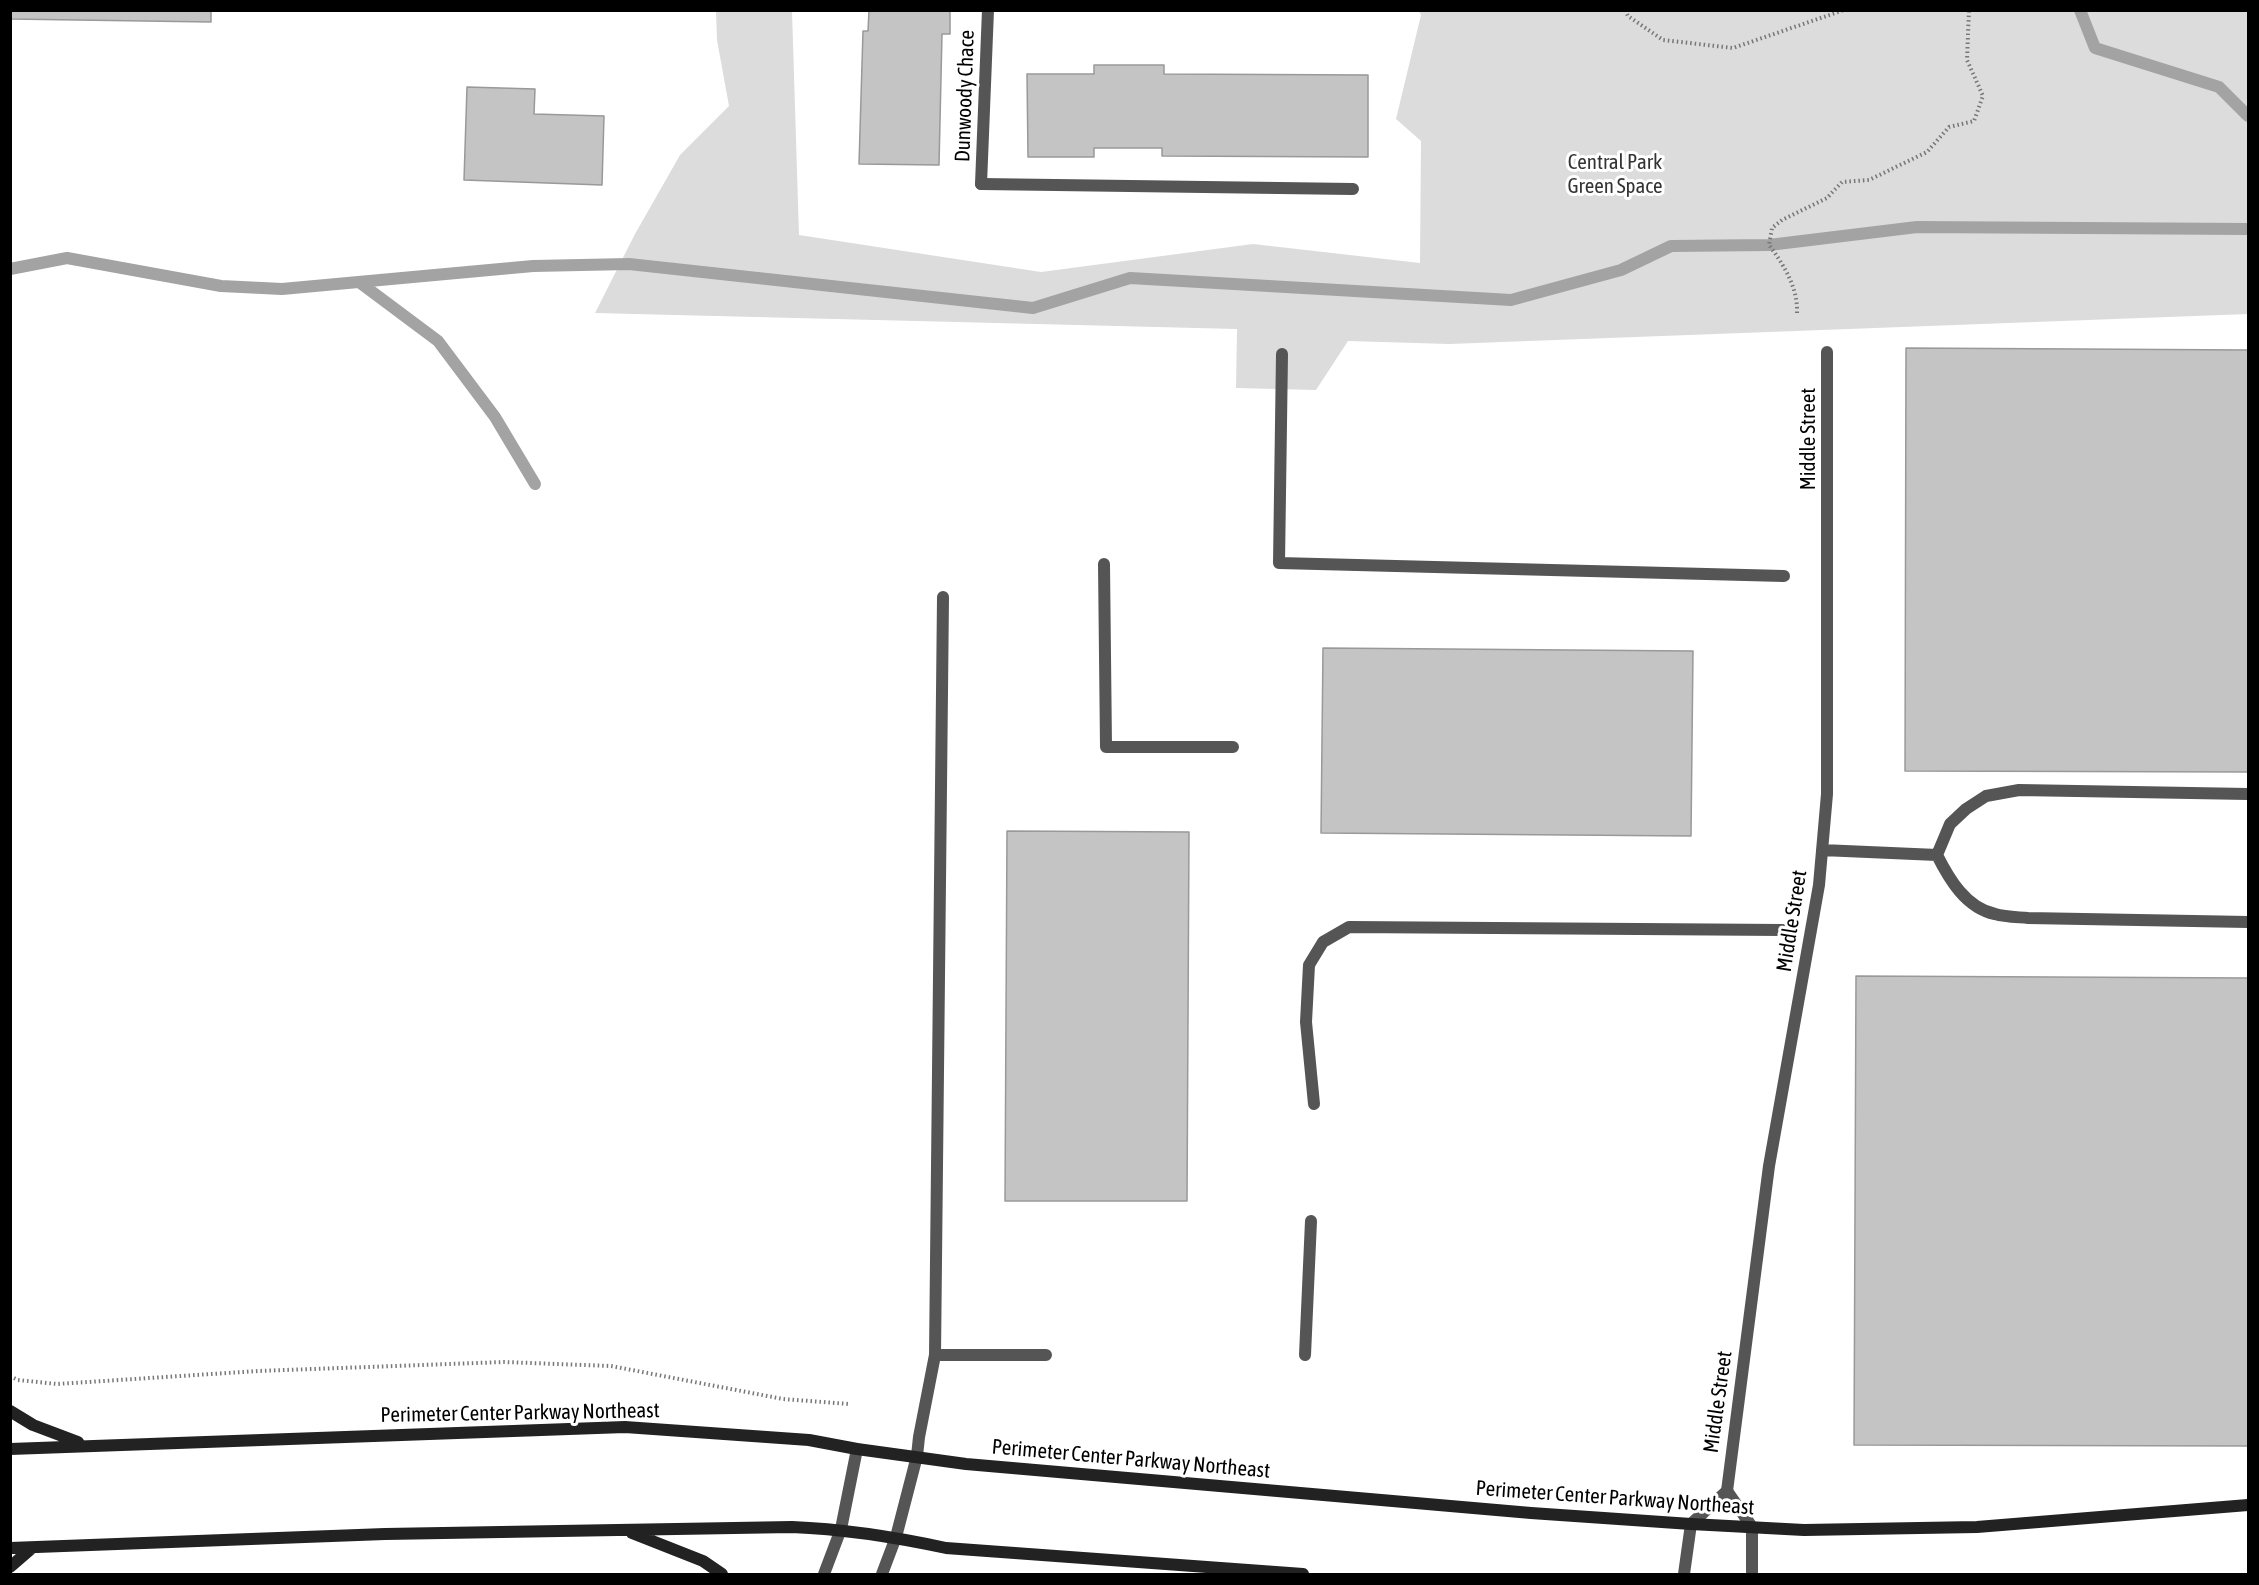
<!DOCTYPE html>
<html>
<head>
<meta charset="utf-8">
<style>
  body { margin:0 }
  #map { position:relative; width:2259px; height:1585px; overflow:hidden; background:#fff; font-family:"Asap Condensed",sans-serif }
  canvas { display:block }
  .frame { position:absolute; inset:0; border:12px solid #000; pointer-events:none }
</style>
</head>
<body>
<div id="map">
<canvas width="2259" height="1585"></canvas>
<div class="frame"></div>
</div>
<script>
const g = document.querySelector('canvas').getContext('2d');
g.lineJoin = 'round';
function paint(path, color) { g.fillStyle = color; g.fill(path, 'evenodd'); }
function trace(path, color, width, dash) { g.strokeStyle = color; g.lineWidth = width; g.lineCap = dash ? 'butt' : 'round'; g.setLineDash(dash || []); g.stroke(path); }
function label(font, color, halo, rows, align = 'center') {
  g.font = font + ' "Asap Condensed",sans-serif'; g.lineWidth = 6; g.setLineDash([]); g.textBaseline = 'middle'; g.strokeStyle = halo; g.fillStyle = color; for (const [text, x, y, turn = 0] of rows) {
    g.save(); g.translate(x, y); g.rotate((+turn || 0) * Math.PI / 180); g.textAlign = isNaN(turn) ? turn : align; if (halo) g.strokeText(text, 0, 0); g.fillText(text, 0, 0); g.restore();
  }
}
const green = new Path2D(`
  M716,11H792L799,235L1041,272L1253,244L1420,263L1421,141L1396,119L1421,15L1419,11H2248V314L1449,344L1348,341L1316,390L1236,388L1237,329L595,313L635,234L680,155L729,106L717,40Z`);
const stream = new Path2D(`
  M2080,10L2095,48L2219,87L2248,116
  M10,269L67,258L221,286L282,289L533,266L629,264L1033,308L1130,278L1511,300L1621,270L1671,246L1769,245L1917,227L2248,229
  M359,282L438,341L495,417L535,484`);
const building = new Path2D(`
  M10,10H211V22L10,19Z
  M869,10H950V34H942L939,165L859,164L863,31H868Z
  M1094,65H1164V74L1368,75V157L1162,156V148H1094V157H1028L1027,74H1094Z
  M467,87L535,89L534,114L604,116L602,185L464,180Z
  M1906,348L2248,350V772L1905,771Z
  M1323,648L1693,651L1691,836L1321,833Z
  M1007,831L1189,832L1187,1201H1005Z
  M1856,976L2248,978V1446L1854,1445Z`);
const path = new Path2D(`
  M1625,10L1628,16L1663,40L1733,48L1844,10
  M1797,313C1798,288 1784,265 1769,245L1772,228L1782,220L1827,198L1842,182L1869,180L1927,152L1949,127L1974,121L1983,96L1967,60L1969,10
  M10,1376L18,1380L57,1384L258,1371L504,1362L611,1366L783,1399L849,1404`);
const lane = new Path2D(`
  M981,184L1353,189
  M1282,354L1279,563L1784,576
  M1104,564L1106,747H1233
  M1314,1104L1306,1022L1309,965L1323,942L1349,927L1783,930
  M935,1355L943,597
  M1305,1355L1311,1221
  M824,1574L841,1529L857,1449
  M882,1574L896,1537L917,1456L919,1437L935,1355H1046
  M1684,1574L1691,1524L1727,1491L1752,1527V1574`);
const street = new Path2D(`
  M981,184L988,10
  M1822,850L1937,855
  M1937,855L1950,824L1966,809L1986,796L2019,790L2248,794
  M1937,855C1949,879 1966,908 1995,914C2005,917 2017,917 2028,918L2248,922
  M1727,1491L1769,1166L1819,885L1827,794V352`);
const secondary = new Path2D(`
  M10,1411L33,1425L78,1442
  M10,1449L625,1427L809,1440L857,1449L966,1464L1531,1513L1691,1524L1804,1530L1977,1527L2248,1505
  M632,1533L703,1561L722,1574
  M10,1548L385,1534L792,1527C845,1529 895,1537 946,1548L1303,1574
  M10,1567L32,1548`);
const streetNames = [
  ["Dunwoody Chace",965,96,-88],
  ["Middle Street",1808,439,-90],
  ["Middle Street",1792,921,-81],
  ["Middle Street",1718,1402,-82],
  ["Perimeter Center Parkway Northeast",520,1413,-1],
  ["Perimeter Center Parkway Northeast",1131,1459,5],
  ["Perimeter Center Parkway Northeast",1615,1498,4]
];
const parkNames = [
  ["Central Park",1615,162],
  ["Green Space",1615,186]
];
paint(green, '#dcdcdc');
trace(stream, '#a3a3a3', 12);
paint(building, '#c4c4c4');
trace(building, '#999', 1.5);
trace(path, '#777', 4, [1.5, 3]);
trace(lane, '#555', 12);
trace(street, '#555', 12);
trace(secondary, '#222', 12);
label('21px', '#000', '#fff', streetNames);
label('21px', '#333', '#fff', parkNames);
</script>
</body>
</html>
